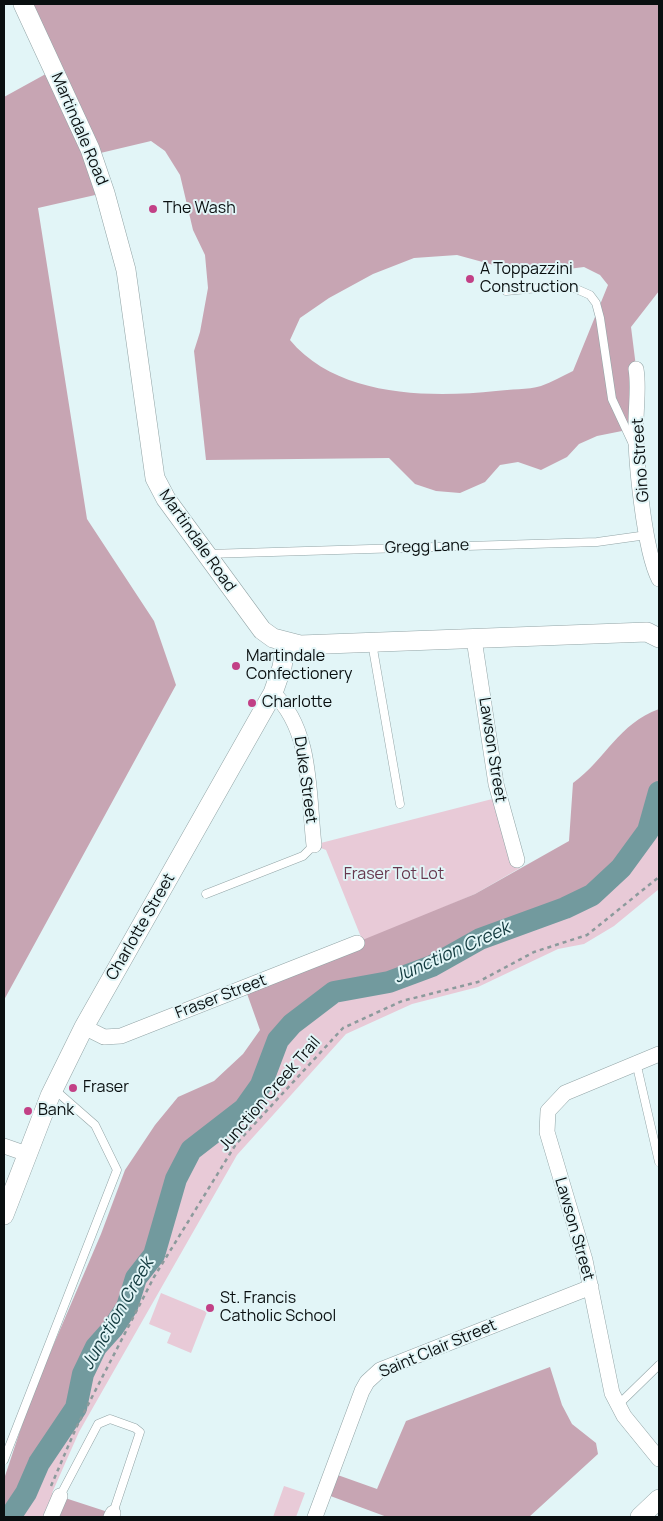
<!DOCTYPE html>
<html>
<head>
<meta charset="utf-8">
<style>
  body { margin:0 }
  #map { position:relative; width:663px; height:1521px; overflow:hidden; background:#e2f5f7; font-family:Manrope,sans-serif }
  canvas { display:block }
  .frame { position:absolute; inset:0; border:5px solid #090f10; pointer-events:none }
</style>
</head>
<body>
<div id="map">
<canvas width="663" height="1521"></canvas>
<div class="frame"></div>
</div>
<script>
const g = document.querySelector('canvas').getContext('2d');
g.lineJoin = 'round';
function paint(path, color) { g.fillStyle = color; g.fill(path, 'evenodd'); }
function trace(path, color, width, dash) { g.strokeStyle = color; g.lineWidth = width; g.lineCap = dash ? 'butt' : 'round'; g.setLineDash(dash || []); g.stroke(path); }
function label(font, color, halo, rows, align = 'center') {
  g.font = font + ' Manrope,sans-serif'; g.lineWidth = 4; g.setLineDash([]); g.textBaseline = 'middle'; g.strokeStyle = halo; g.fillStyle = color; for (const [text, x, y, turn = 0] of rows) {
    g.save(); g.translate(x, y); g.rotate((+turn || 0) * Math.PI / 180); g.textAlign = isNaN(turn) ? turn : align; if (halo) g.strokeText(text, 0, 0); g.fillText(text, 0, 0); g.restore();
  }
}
const green = new Path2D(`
  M500,797L520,868L475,894L363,942L326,850L313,845Z
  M659,797V889L614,926L584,944L558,949L478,987L412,1004L346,1034L237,1155L79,1432L52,1493L62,1497L52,1517H11L27,1494L40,1463L77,1408L84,1374L97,1347L113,1329L128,1307L137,1279L155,1256L177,1179L192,1150L245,1110L262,1085L279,1040L293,1025L334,993L389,982L432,967L480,940L565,908L603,887L621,868L648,832Z
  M161,1293L207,1312L191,1353L167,1343L171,1333L149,1324Z
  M284,1486L305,1493L296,1517H273Z`);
const forest = new Path2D(`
  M22,4H659V291L631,327L639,391L627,430L597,436L579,444L567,457L541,470L518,462L500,465L485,482L460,493L436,491L415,484L389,458L206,460L194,351L200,332L208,288L205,255L193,230L180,175L165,151L151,141L92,155L104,193L38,208L87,519L154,621L176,685L4,1000V97L53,70ZM457,255L501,267L552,271L584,267L600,275L608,285L573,371C562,376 552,382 541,386C528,390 510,389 496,391C429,398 337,397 290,340L300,318L329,298L373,274L414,258Z
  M659,709V797L648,831L621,868L603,887L592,895L565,908L480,940L432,967L389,982L334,993L293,1025L279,1040L262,1085L245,1110L192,1150L177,1179L155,1256L137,1279L128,1307L113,1329L97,1347L84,1374L77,1408L40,1463L27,1494L11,1517H4V1479L32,1395L101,1234L125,1170L155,1125L178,1097L214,1081L243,1054L260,1030L245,988L475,894L569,841L573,783C607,758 618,724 659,709Z
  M550,1367L562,1405L572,1424L596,1443L598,1454L529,1517H387L325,1494L332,1473L377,1489L406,1421Z
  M62,1497L111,1513L110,1517H52Z`);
const river = new Path2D(`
  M10,1517L26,1493L39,1463L76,1408L83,1374L96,1347L113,1328L127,1307L136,1278L154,1255L176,1179L191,1150L244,1109L261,1085L278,1040L292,1024L334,992L389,982L432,966L480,939L565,908L592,895L621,868L648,831L659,792`);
const path = new Path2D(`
  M51,1486L76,1428L154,1277L236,1144L343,1028L402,1001L478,982L534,952L587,935L659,877`);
const service = new Path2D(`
  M506,291L560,286L574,288L590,295L596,303L600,318L612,399L633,444
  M208,554L597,542L647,535
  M372,643L400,804
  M206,894L303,856L314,845
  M636,1062L659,1162
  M618,1405L659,1365
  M4,1460L117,1170L95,1125L55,1090
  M60,1496L98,1424L110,1419L135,1428L140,1432L113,1513`);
const minor = new Path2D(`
  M636,369C639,387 636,404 636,423C635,457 644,550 659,579
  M474,639L496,784L517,860
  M273,693C313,730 308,795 314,845
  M84,1027L104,1037L121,1036L357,943
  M659,1054L565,1093L548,1111L547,1132L585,1260L612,1393L624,1416L659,1459
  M4,1146L27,1154
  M51,1517L60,1496
  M111,1517L113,1513
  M315,1517L362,1391L367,1382L380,1370L591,1287`);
const tertiary = new Path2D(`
  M23,4L90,149L105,193L126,270L155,478L166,499L262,630L273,638L300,645L647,632L659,638
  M4,1215L50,1096L84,1027L273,693L282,667L286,643
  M640,1517L659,1499`);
const markers = [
  [153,209,5,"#c24086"],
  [470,279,5,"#c24086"],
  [236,666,5,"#c24086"],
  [252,703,5,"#c24086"],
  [73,1088,5,"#c24086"],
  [28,1111,5,"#c24086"],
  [210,1308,5,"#c24086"]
];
const streetNames = [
  ["Martindale Road",79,129,67],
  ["Gino Street",641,460,-94],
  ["Martindale Road",197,541,55],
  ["Gregg Lane",427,547,-2],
  ["Lawson Street",492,750,81],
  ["Duke Street",305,780,82],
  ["Charlotte Street",141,927,-60],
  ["Fraser Street",221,997,-21],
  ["Junction Creek Trail",270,1094,-49],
  ["Lawson Street",574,1229,74],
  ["Saint Clair Street",438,1349,-23]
];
const poiNames = [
  ["The Wash",163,209],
  ["A Toppazzini",480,270],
  ["Construction",480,288],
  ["Martindale",246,657],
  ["Confectionery",246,675],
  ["Charlotte",262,703],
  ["Fraser",83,1088],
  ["Bank",38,1111],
  ["St. Francis",220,1299],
  ["Catholic School",220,1317]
];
const parkNames = [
  ["Fraser Tot Lot",394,875]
];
const waterNames = [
  ["Junction Creek",452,953,-24],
  ["Junction Creek",118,1314,-60]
];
paint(green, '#e8cad7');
paint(forest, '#c7a5b3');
trace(river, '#729a9e', 22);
trace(service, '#92a4a6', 9);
trace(minor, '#92a4a6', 16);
trace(tertiary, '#92a4a6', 20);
trace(path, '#8c9a9c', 2.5, [4, 4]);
trace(service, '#fff', 8);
trace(minor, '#fff', 15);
trace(tertiary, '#fff', 19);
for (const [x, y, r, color] of markers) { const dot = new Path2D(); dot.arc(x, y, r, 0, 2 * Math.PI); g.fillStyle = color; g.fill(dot); trace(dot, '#e2f5f7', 2); }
label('16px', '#090f10', '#e2f5f7', streetNames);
label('16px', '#090f10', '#e2f5f7', poiNames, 'left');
label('16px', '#67384e', '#e2f5f7', parkNames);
label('italic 18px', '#123a3e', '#e2f5f7', waterNames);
</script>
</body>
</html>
